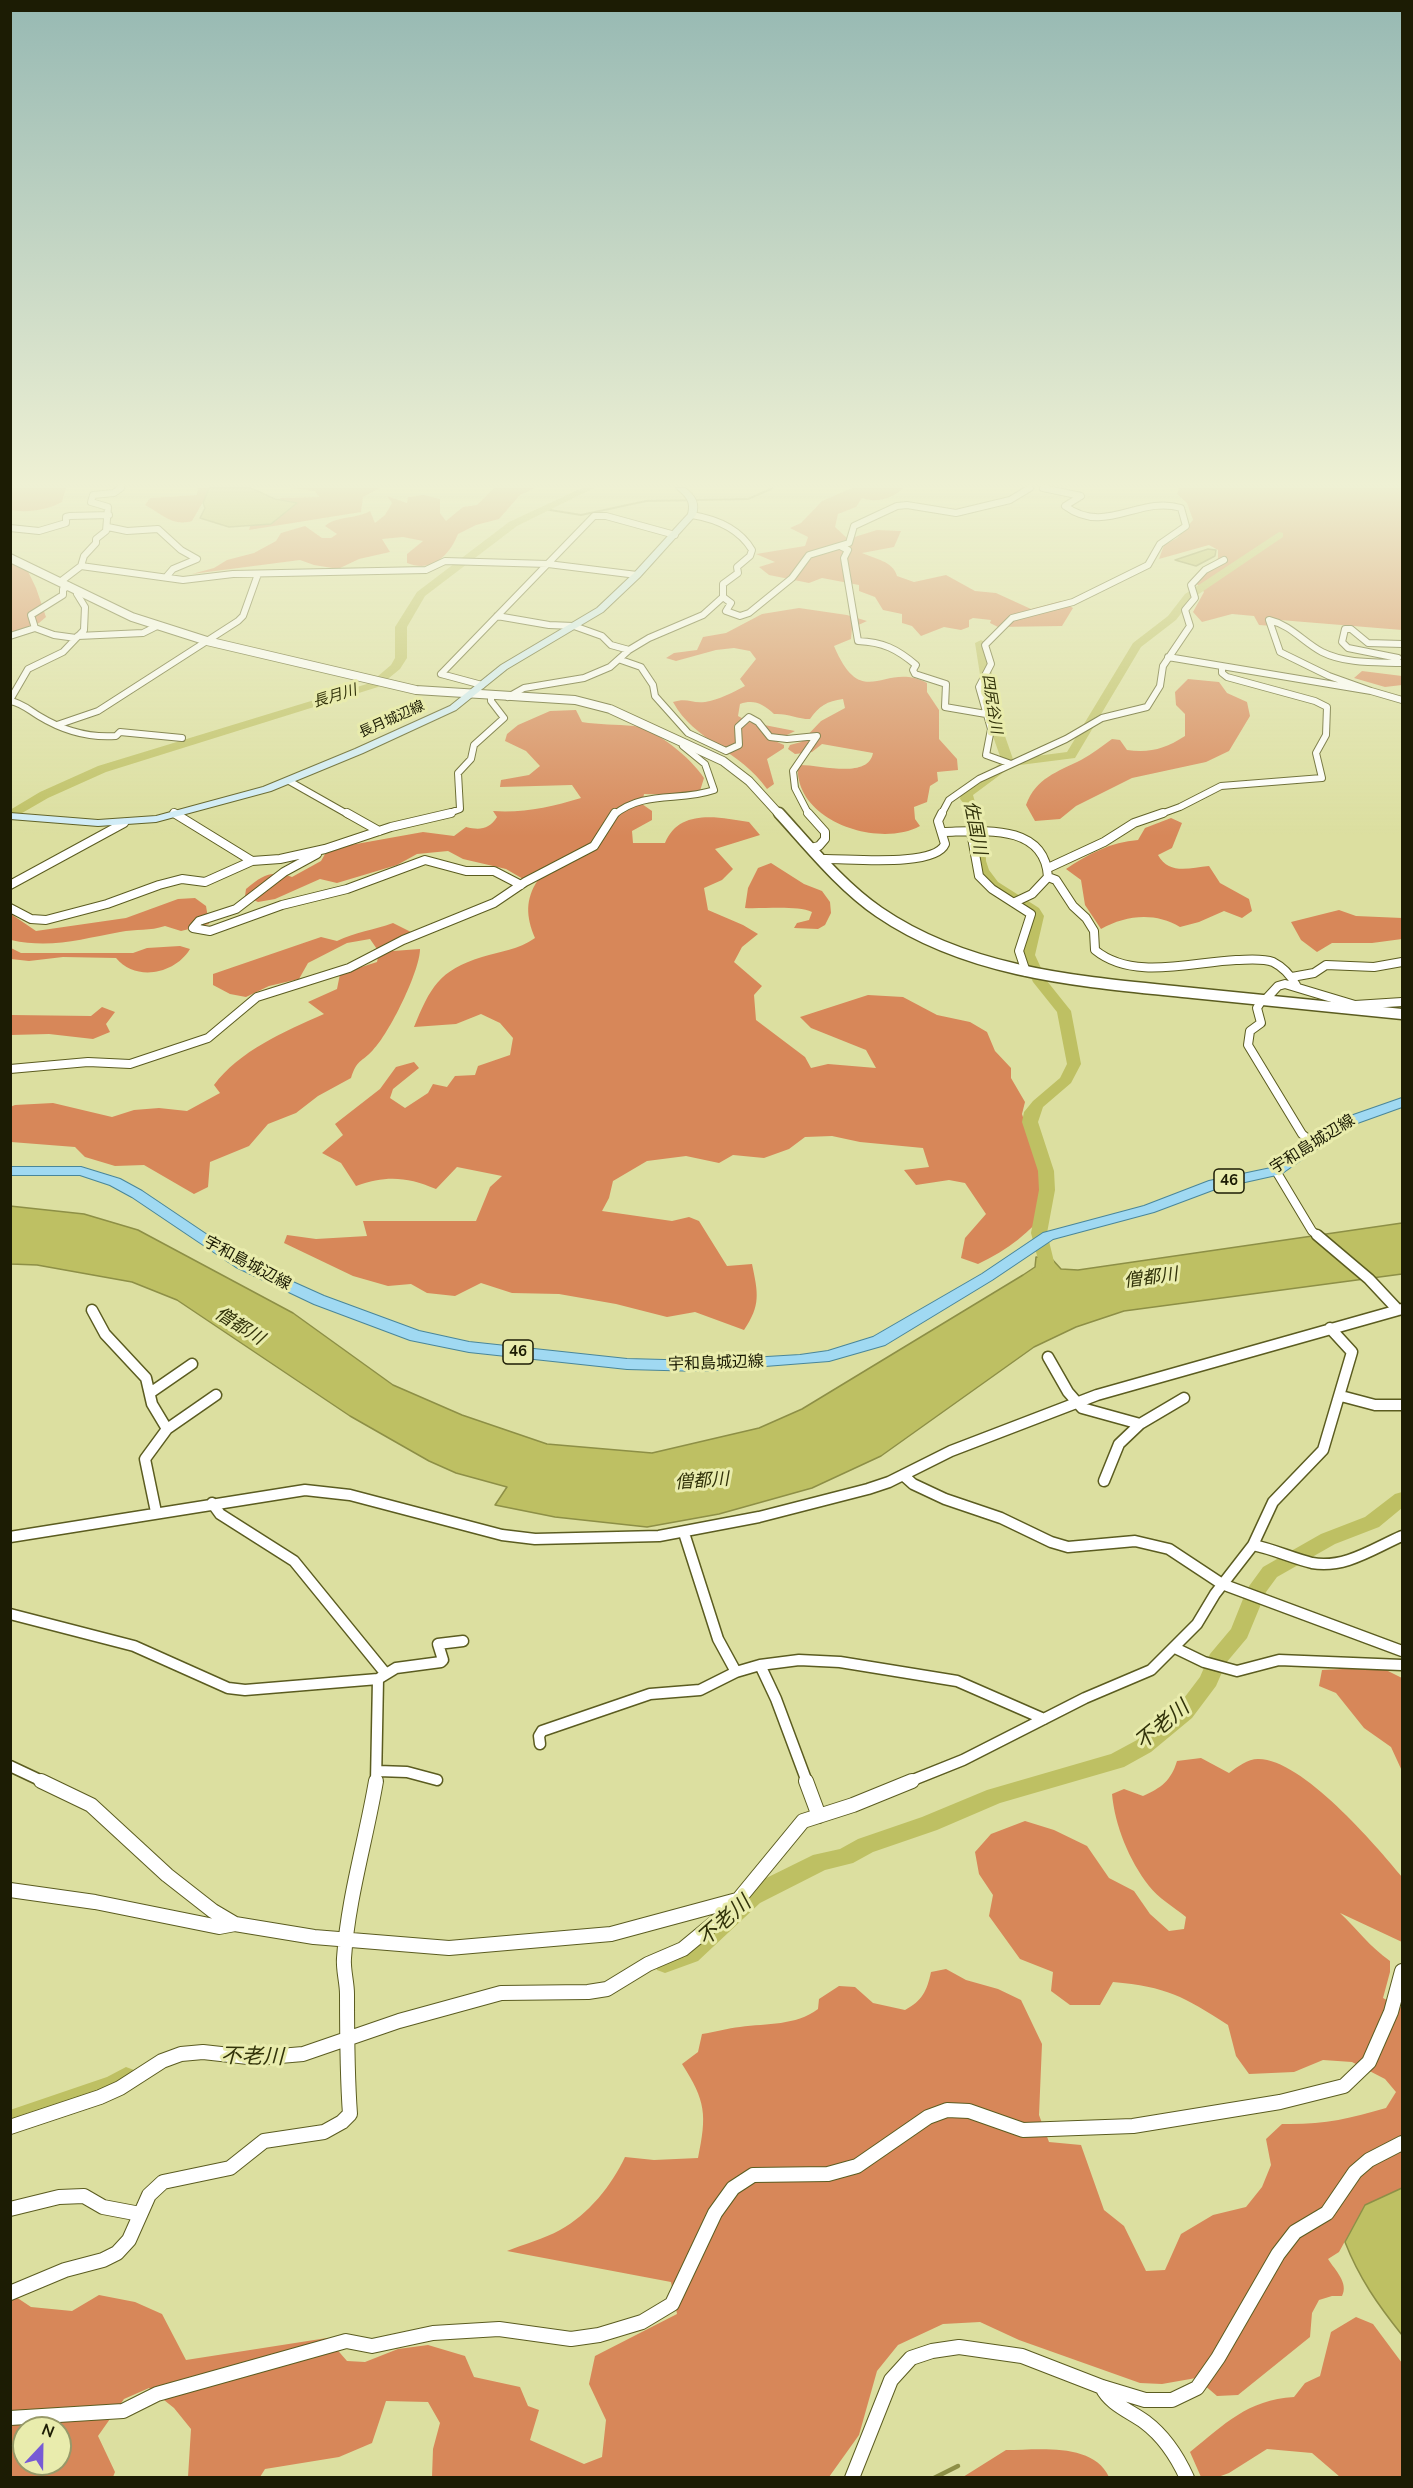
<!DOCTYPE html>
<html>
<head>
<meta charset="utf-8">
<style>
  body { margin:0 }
  #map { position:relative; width:1413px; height:2488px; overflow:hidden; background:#dcdfa0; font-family:"Nunito Sans",sans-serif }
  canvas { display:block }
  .frame { position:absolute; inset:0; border:12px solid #1c1c04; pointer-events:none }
  .north { position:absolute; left:12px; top:2416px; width:60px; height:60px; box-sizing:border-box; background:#e9ecad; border:2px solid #979969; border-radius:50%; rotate:22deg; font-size:16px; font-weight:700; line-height:24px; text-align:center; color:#1c1c04 }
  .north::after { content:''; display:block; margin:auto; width:21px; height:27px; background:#775bd5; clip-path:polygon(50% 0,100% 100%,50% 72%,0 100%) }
</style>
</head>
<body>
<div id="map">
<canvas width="1413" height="2488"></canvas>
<div class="frame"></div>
<div class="north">N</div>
</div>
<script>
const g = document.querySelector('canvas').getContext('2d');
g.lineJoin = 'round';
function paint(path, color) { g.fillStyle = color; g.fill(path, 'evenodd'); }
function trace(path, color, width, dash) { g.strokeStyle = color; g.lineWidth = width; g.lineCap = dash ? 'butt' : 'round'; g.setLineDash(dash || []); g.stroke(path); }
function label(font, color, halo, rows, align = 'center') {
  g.font = font + ' "Nunito Sans","Noto Sans JP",sans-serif'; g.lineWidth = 6; g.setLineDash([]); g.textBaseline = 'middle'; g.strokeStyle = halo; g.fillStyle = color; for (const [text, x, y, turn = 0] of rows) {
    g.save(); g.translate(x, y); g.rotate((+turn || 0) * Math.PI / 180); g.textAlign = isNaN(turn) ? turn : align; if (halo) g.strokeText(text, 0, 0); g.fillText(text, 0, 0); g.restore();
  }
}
const forest = new Path2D(`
  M10,488H66L62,502C48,510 27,513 11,510Z
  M198,488H211L192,521C172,527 161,513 145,505L150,498L197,495Z
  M291,488H380L363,497L361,512L249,530L251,523L288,504L279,498L319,497L315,491Z
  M494,488H535L520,495L499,519L476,525L458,534C449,556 432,573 407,563V554L423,541L403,537L382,539L390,552L359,559L338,569L314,565L300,560L192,574L214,568L227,560L254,553L276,541L281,533L305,526L322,538H331L337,534L325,526C336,516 356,519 370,511L375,523L385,515L392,503L387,496L407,503L408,497L424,495L440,499V513L446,521L463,507L477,505Z
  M852,488H903C893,499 876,503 862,498L856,507L838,514L835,527L848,539L877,530L901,531L894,547L862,553C875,559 893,561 897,576L914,582L946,575L975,591L996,593L1031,609L1061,601L1073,608L1062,626L998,627L990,623L991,620L973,618L969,620V627L961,630L944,627L921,636L912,626L902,623V614L883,610L875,597L859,591V585L822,578L809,583L769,575L759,567L775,562L756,554L805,546L808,537L790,528L801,523L822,501Z
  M1179,488H1402V630L1280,620L1273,626L1259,625L1254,616L1232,614L1202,622L1193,612L1204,592L1196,583L1218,558V550L1209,545L1159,559L1164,545L1177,538L1193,520L1187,503L1177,494Z
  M10,557L24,563L36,588L46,617L39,623L10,633Z
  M799,608L847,615L867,621L852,628L851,639L834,646C863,714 884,660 927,683V692L939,710V739L957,759L958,770L937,772L938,781L930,786L927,802L914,807L915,819L920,826C878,849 793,820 798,765C819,764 868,780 873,753L822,744L812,752L795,754L788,749L790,745L801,742L821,721L845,708L843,699C827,701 819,706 810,719C797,719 787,713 774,714C763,704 754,699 740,704L738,716L749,722L795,731L775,741L784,745V748L767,759L774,784L767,789C741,751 694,741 673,702C688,697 692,704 705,702C718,700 734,692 745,686L740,679L756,659L750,651L734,648L716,650L676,661L666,658L674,653L697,650L703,637L726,633L762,614Z
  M1362,671L1402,676V685L1385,687L1354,678Z
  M1188,679L1219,682L1227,693L1247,702L1250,716L1229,751L1206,762L1132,778L1076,806L1060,819L1035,821L1026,805C1036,778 1057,772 1081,760C1092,754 1102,746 1112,739L1120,740L1127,750C1150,753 1165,749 1185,736V714L1176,705L1175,692Z
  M576,710L582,722C599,725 616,724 634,726C656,729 692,759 704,778L700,791L678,795L644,794L642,804L652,811V820L632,831L633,843H665C679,808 719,817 749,822L760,835L715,849L733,869L722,880L704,888L708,910L743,925L758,934L742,947L734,962L762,986L754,995L756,1020L805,1057L811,1068L828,1064L876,1068L866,1050L811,1028L800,1017L868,995L903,997L937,1015L970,1022L987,1032L995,1051L1011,1068V1078L1025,1102L1022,1114L1051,1207C1030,1232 1008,1250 978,1264L961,1258L965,1238L986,1214L965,1183L949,1180L916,1185L904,1170L929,1167L923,1148L860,1142L832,1136L805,1137L789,1149L764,1158L733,1155L719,1163L686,1156L647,1161L613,1181L609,1198L602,1211L672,1221L689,1217L699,1221L727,1266L752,1264C758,1293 761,1305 744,1330L695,1312L667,1317L616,1304L559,1294L512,1293L481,1283L455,1296L427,1293L411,1284L388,1286L353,1276L284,1243L287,1235L316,1239L367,1236L363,1221H476L490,1187L502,1176L457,1167L436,1189C407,1177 387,1175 356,1186L341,1163L322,1153L343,1135L335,1124L380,1089L396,1067L414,1062L419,1068L393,1089L390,1098L405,1108L428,1093L433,1084L447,1087L455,1076L475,1075L478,1066L510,1055L513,1038L500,1023L481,1014L456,1024L414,1027C430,988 439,970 482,957C501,951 518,950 535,938C526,917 525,899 538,880L523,879L506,869L463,859L448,851L417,854L397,865L337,883L320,879L275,899L258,902L245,896L246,889C263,875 271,870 292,877L321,861L325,854L345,846L423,832L454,836L466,827C479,830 489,830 497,817L493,811C524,813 551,807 581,798L572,785L500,787L501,780L529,775L540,766L526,751L505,741L507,734L518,725L550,711Z
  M1171,818L1182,823L1172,848L1158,855C1169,875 1189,868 1209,866L1220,883L1249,899L1252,911L1242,918L1224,911L1199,922L1180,927C1155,912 1126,915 1101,929L1085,905L1081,880L1066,869C1088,854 1111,842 1138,840L1145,828Z
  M771,863L804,884L822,891L830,902L831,913L825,925L818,929L794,928L797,923L809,920L812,912C797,905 763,909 745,908L748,888L758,868Z
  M195,898L206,906L209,924L181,931L165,926C150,931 136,929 120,932C81,939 51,949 11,940V914L36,931L126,918L178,899Z
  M1339,910L1356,916L1402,918V939L1372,943H1332L1317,952L1301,940L1291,922Z
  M393,923L413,933L388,945L393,951L420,949C420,971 389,1034 373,1050C361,1063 357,1059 351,1078L318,1096L296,1113L268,1124L249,1146L210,1162L208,1187L194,1194L144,1165L115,1166L85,1157L75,1147L11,1142L10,1107L15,1105L53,1103L112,1117L134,1110L159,1108L187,1111L220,1093L214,1085C239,1051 285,1031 324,1014L308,1002L337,989L340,974L377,962L379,952L370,939L347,943L308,963L299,979L269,986L246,997L230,994L213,985V974L321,937L337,941C355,932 374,930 393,923Z
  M180,946L190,949C175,974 136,982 116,958L63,957L29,961L11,959V948L21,953H133L147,948Z
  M102,1007L115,1012L106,1024L110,1032L93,1039L49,1034L11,1035V1015L91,1016Z
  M1363,1668L1384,1669L1402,1678V1771L1391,1747L1364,1728L1336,1693L1319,1686L1322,1670Z
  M1201,1758L1229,1773C1237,1767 1248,1759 1258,1759C1301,1758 1376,1845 1402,1877V1942L1340,1913C1357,1929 1370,1947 1390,1961V1972L1383,1998L1402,2008V2188L1365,2205L1339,2252L1328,2259C1335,2270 1349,2283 1342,2296H1332L1319,2300L1312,2313L1310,2337L1238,2395L1217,2396L1196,2378L1162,2384L1140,2383L1019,2340L980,2322L943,2324L898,2345L877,2371L859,2435L829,2477H432L433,2449L440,2423L428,2402L386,2401L372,2443L339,2457L265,2469L260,2477H188L191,2429L174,2408L149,2388L124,2399L98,2436L115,2472L113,2477H11L10,2293L31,2307L72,2311L99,2295L135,2302L162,2314L186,2360L327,2338L347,2361L365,2362L398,2349L428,2345L465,2356L474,2377L520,2387L528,2406L539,2410L530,2440L584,2464L602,2457L606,2420L589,2384L595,2356L677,2314L671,2282L507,2251C524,2244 544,2239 560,2230C588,2215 612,2185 625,2157L654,2160L698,2158C707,2115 706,2101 682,2064L698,2052L702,2034C715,2032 728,2028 740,2027C768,2023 795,2026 818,2009L819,1999L839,1986L855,1987L873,2003L905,2010C922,2001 927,1991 931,1972L946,1969L966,1980L998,1989L1021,2000L1042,2044L1039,2115L1049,2142L1081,2145L1104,2210L1124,2226L1146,2271L1165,2270L1181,2234L1213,2215L1246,2207L1262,2187L1271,2165L1266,2139L1282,2124C1321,2125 1349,2119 1386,2108L1396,2092L1385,2079L1352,2062L1323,2060L1294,2072L1249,2074L1236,2056L1228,2025C1183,1996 1167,1987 1113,1982L1100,2005H1070L1051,1991L1053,1972L1020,1959L989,1916L993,1895L979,1874L975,1852L991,1834L1025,1821L1054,1830L1087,1846L1109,1878L1134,1891L1150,1914L1169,1931L1184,1929L1186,1917C1174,1907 1158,1898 1149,1886C1129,1860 1115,1826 1112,1794L1124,1789L1143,1796C1161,1788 1171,1781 1177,1761ZM24,2428H60V2464H24Z
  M1356,2317L1373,2324L1402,2363V2477H1340L1312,2453L1267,2449L1229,2473L1218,2477H1201L1190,2452C1225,2424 1247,2400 1294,2397L1305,2383L1320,2376L1331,2332Z
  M1006,2450C1038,2450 1093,2442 1109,2477H963Z`);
const water = new Path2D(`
  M209,488H251L275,499L297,503L271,524L229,527L200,518L205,508L203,503Z
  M1208,549L1216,550L1215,556L1196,566L1175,560Z
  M10,1206L84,1214L138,1230L293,1313L393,1385L462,1415L547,1444L652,1453L759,1428L802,1409L1023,1275L1035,1267L1036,1257L1051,1258L1061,1269L1078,1270L1402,1223V1274L1124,1311L1076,1327L1034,1347L881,1456L812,1488L719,1514L647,1527L555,1517L495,1505L507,1487L456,1473L429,1461L350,1416L177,1300L132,1282L37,1265L11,1264Z
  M1402,2188V2335C1378,2305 1359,2278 1345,2242L1365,2205Z`);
const streamFar1 = new Path2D(`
  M544,509L581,515L646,501L748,499L773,488`);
const stream = new Path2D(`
  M934,2478L958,2466`);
const river = new Path2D(`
  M582,488H594L517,526L425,596L407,627V658L400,669L378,687L106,772L48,798L10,820V810L40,792L98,766L370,683L391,665L395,658V627L417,592L509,522Z
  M1279,532L1283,533V537L1193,598L1176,620L1141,647L1075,758L1012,766L973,795L985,838L986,861L989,870L998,882L1039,908L1044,916L1035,955L1047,981L1071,1011L1081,1064L1071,1083L1043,1107L1038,1122L1054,1171L1055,1190L1047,1233L1058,1278L1056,1282H1044L1031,1233L1039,1190L1038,1171L1022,1122L1024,1112L1033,1101L1060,1078L1067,1064L1057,1012L1033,982L1021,955L1030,916L989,887L975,870L972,861L973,838L965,815L966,806L960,799L961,793L1002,762L987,719L975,643L981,640L987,643L999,719L1013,759L1067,752L1133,643L1168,616L1185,594Z
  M1402,1492V1508L1379,1527L1335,1544L1277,1577L1266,1592L1247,1638L1226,1663L1216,1686L1192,1718L1151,1752L1124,1767L1000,1803L937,1830L873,1852L853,1863L825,1870L760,1903L698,1961L665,1973L657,1970L654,1963L657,1956L682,1947L744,1889L813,1855L840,1849L858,1839L922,1817L987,1790L1111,1754L1137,1740L1178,1706L1200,1677L1210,1654L1231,1629L1247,1589L1263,1567L1321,1534L1365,1517L1395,1494Z
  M126,2067L134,2070L138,2078L134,2086L122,2093L10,2132V2110L107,2077Z`);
const minorFar3 = new Path2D(`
  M108,527L127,531L158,529L181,550L197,559L173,569L167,576
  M10,528L39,531L66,523V517L70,516L109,515
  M842,547L848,550L844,558L858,641C883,642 897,649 916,665L913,670L915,674L946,684L945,707L986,714
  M81,566L183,580L233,574L426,570L445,561L548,564L637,575
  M60,582L81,566L84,556L96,543V539L106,531L108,507L91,502L93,495L114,493L121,488
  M723,597L731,603L726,611L740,616L749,613L792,578L809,555L849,543L854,526L897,506L907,505L956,513L1010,500L1030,488
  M497,616L549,625L574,626L602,636L611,645L629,650
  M35,628L31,615L63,595V589L69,586
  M10,636L35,628L54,635L76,638
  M78,636L143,633L157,626
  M1168,657L1371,691L1402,700
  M1398,658L1348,648L1342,642L1345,629H1351L1368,643L1402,644
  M621,660L641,667L653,685L655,696L688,733L726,751L739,745L738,727L749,717L758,722L770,737L787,739L817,736L793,771L795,788L809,815
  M441,674L594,516H606L675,535
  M441,674L482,685
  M1371,691L1329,676L1280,652L1269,620C1291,625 1303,642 1322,652C1346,664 1376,662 1402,663
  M508,697L524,688L584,678L610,667L629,650L649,638L703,615L723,597V584L738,573L737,567L750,556L752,550C739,528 716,519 692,515
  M10,700L28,669L63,652L84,630L85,607L77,594L81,592
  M10,701C22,703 29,710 39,716C62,730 89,738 116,736L120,732L182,738
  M57,725L98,711L238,621L243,616L258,574
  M1011,764L986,755L991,729L979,687L991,664L985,645L1012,618L1073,602L1148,565L1160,544L1186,526L1181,508C1139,495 1106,536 1065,506L1081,496L1043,488
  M289,781L349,815
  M174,813L176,815
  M444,815L460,809L458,773L471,759L474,745L504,718L491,701V696
  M614,815C644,790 679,802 714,790L705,764L683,746
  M941,815L949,800L979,779L1066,739L1102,718L1147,707L1160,686L1163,666L1190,626L1185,610L1195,598L1191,585L1205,570L1224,560
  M1158,815L1180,807L1221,786L1322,778L1316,753L1326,735L1327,707L1315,701L1227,677L1222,673V667`);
const minorFar2 = new Path2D(`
  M174,813L252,861
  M347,813L379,831
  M808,813L825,832V839L819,846L811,848
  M945,832C982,831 1045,823 1048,877L1032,894L1015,902
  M971,832L979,876L992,889L1031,914L1019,951L1026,972
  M317,854L284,872L236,909L199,921L193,928L210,931L282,905L347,889L425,860L466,871H494L521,885
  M822,859C846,858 935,868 945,844L938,821L942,813
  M1048,868L1104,842L1134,823L1163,813
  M1048,877L1056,880L1073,906L1086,918L1094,931L1095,950C1133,981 1191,962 1236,960C1247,960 1262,958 1273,962C1283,967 1291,976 1296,985
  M10,885L124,823
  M10,908L31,919L46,920L107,904L159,885L182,879L205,882L252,861L280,859L325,849L391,827L451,813
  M1292,977L1314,973L1326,965L1374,967L1402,962
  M1262,1000L1257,1008L1261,1023L1250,1031L1248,1045L1302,1134L1314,1144
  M1265,1000L1278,986L1285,984L1355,1005L1402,1002
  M10,1069L88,1062L130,1064L208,1038L257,997L349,968L403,940L494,903L525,882L594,846L615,813
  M1276,1171L1312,1231L1318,1236`);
const minorFar1 = new Path2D(`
  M1317,1235L1369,1279L1398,1310
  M92,1310L105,1334L146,1378L152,1404L167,1429L145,1459L156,1512
  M1048,1357L1068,1392L1082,1408L1140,1424
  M150,1393L192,1364
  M1341,1396L1375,1405H1402
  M167,1429L216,1395
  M903,1475L913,1484L945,1499L1001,1518L1051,1542L1068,1547L1135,1541L1169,1549L1222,1584L1402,1651
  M1104,1481L1119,1444L1140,1424L1184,1398
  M212,1503L220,1514L294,1561L386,1674
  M684,1533L718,1639L736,1672
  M10,1537L305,1490L350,1495L502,1535L535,1539L659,1536L759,1517L868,1489L889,1482L951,1451L1097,1395L1402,1309
  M1253,1545C1273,1549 1292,1558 1312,1563C1345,1569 1374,1548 1402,1536
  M10,1614L134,1646L228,1688L245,1690L378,1679L396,1668L441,1662L443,1660L438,1644L463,1641
  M1175,1648L1204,1662L1237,1671L1279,1660L1402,1665
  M760,1665L776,1699L807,1782
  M540,1744L539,1736L542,1731L650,1694L700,1690L736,1672L760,1665L799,1660L840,1662L957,1681L1044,1719
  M10,1766L44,1782
  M378,1771L407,1772L437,1780
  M376,1782L378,1679
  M908,1782L963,1760L1085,1698L1151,1670L1197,1624L1215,1594L1253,1545L1273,1502L1323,1450L1352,1352L1330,1328`);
const minor = new Path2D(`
  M41,1781L91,1805L167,1875L213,1911L235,1924
  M806,1781L819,1816
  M10,1890L95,1902L219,1927L235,1924L314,1937L449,1948L611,1934L737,1900
  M10,2127L100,2097L120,2088L162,2061L181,2054L203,2052L257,2058L303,2054L399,2021L501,1993L588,1992L607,1989L648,1964L683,1949L729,1911L803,1821L853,1805L912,1781
  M10,2209L59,2197L84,2196L103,2207L140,2214
  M10,2293L65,2270L103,2260L117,2253L129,2240L149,2195L163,2182L230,2168L264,2141L324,2132L342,2122L350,2114C347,2074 347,2035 347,1994C347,1982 343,1970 344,1958C348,1898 366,1840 376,1781
  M1102,2387C1110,2404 1130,2411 1145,2422C1165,2437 1177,2456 1187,2478
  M10,2418L123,2411L157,2394L346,2341L372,2346L433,2333L499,2329L571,2339L599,2335L642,2322L672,2304L715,2213L733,2188L753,2175L828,2174L857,2166L928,2117L947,2110L969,2111L1023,2130L1133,2126L1280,2102L1344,2086L1369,2062L1391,2012L1402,1971
  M852,2478L891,2380L911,2358L932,2351L959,2347L1022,2356L1102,2387L1145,2400H1172L1197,2388L1218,2358L1278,2254L1295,2232L1327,2213L1355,2172L1369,2160L1402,2143`);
const tertiaryFar1 = new Path2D(`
  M10,558L132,617L207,641L416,690L575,700L610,709L723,761L749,781L780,815`);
const tertiary = new Path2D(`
  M779,813C810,847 841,886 879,912C971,975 1086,982 1193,993C1263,1000 1332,1007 1402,1014`);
const secondary = new Path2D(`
  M676,488H685C695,495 700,503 696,515L640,577L603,612L507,669L456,710L363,753L271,791L156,822L98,826L10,819V813L98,820L156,816L263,787L355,749L450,706L501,665L597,608L634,573L688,514C692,501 685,496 676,488Z`);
const primary = new Path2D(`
  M1402,1098V1107L1349,1126L1281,1174L1218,1188L1154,1212L1053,1239L992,1280L885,1345L829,1361L701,1371L627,1369L469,1352L410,1340L314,1304L236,1267L132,1197L110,1185L80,1175H10V1167H81L120,1179L142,1191L246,1261L324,1296L419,1331L469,1342L627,1359L701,1361L800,1355L828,1351L873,1337L982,1274L1043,1233L1144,1206L1209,1181L1271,1168L1339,1120Z`);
const farStreetnames = [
  ["長月城辺線",392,720,-24]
];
const farWaternames = [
  ["長月川",335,697,-17],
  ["四尻谷川",991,704,81]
];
const shields = [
  [1229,1181,30],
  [518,1352,30]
];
const shieldNames = [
  ["46",1229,1181],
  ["46",518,1352]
];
const streetNames = [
  ["宇和島城辺線",1313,1145,-32],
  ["宇和島城辺線",247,1264,28],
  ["宇和島城辺線",716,1364,-2]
];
const waterNames = [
  ["佐国川",974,828,79],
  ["僧都川",1151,1279,-8],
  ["僧都川",239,1327,32],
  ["僧都川",702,1482,-4]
];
const nearWaternames = [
  ["不老川",1163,1726,-40],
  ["不老川",725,1922,-42],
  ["不老川",252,2058,1]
];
paint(forest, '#d78759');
paint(water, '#bec063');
trace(water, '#8d8f46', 1.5);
trace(streamFar1, '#8d8f46', 2);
trace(stream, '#8d8f46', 4.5);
paint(river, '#bec063');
trace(minorFar3, '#5b5c20', 8);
trace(minorFar2, '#5b5c20', 10);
trace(minorFar1, '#5b5c20', 13);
trace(minor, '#5b5c20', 16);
trace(tertiaryFar1, '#5b5c20', 10);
trace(tertiary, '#5b5c20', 13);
trace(secondary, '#5b5c20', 2);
trace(primary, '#498699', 2);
trace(minorFar3, '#fff', 6);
trace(minorFar2, '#fff', 8);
trace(minorFar1, '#fff', 10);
trace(minor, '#fff', 14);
trace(tertiaryFar1, '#fff', 8);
trace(tertiary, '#fff', 10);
paint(secondary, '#d0ecf8');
paint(primary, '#a0d9f2');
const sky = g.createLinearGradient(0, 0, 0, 836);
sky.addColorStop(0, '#97b9b3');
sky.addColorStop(0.58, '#eff1d4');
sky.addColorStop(1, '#eff1d400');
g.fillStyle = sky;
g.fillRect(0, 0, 1413, 836);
label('14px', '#1c1c04', '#e9ecad', farStreetnames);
label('italic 15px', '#32330a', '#e9ecad', farWaternames);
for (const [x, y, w] of shields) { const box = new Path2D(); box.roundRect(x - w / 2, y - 12, w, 24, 4.5); g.fillStyle = '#e9ecad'; g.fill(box); trace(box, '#1c1c04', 1.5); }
label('bold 15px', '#1c1c04', null, shieldNames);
label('16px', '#1c1c04', '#e9ecad', streetNames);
label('italic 18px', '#32330a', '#e9ecad', waterNames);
label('italic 21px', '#32330a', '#e9ecad', nearWaternames);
</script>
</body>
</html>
